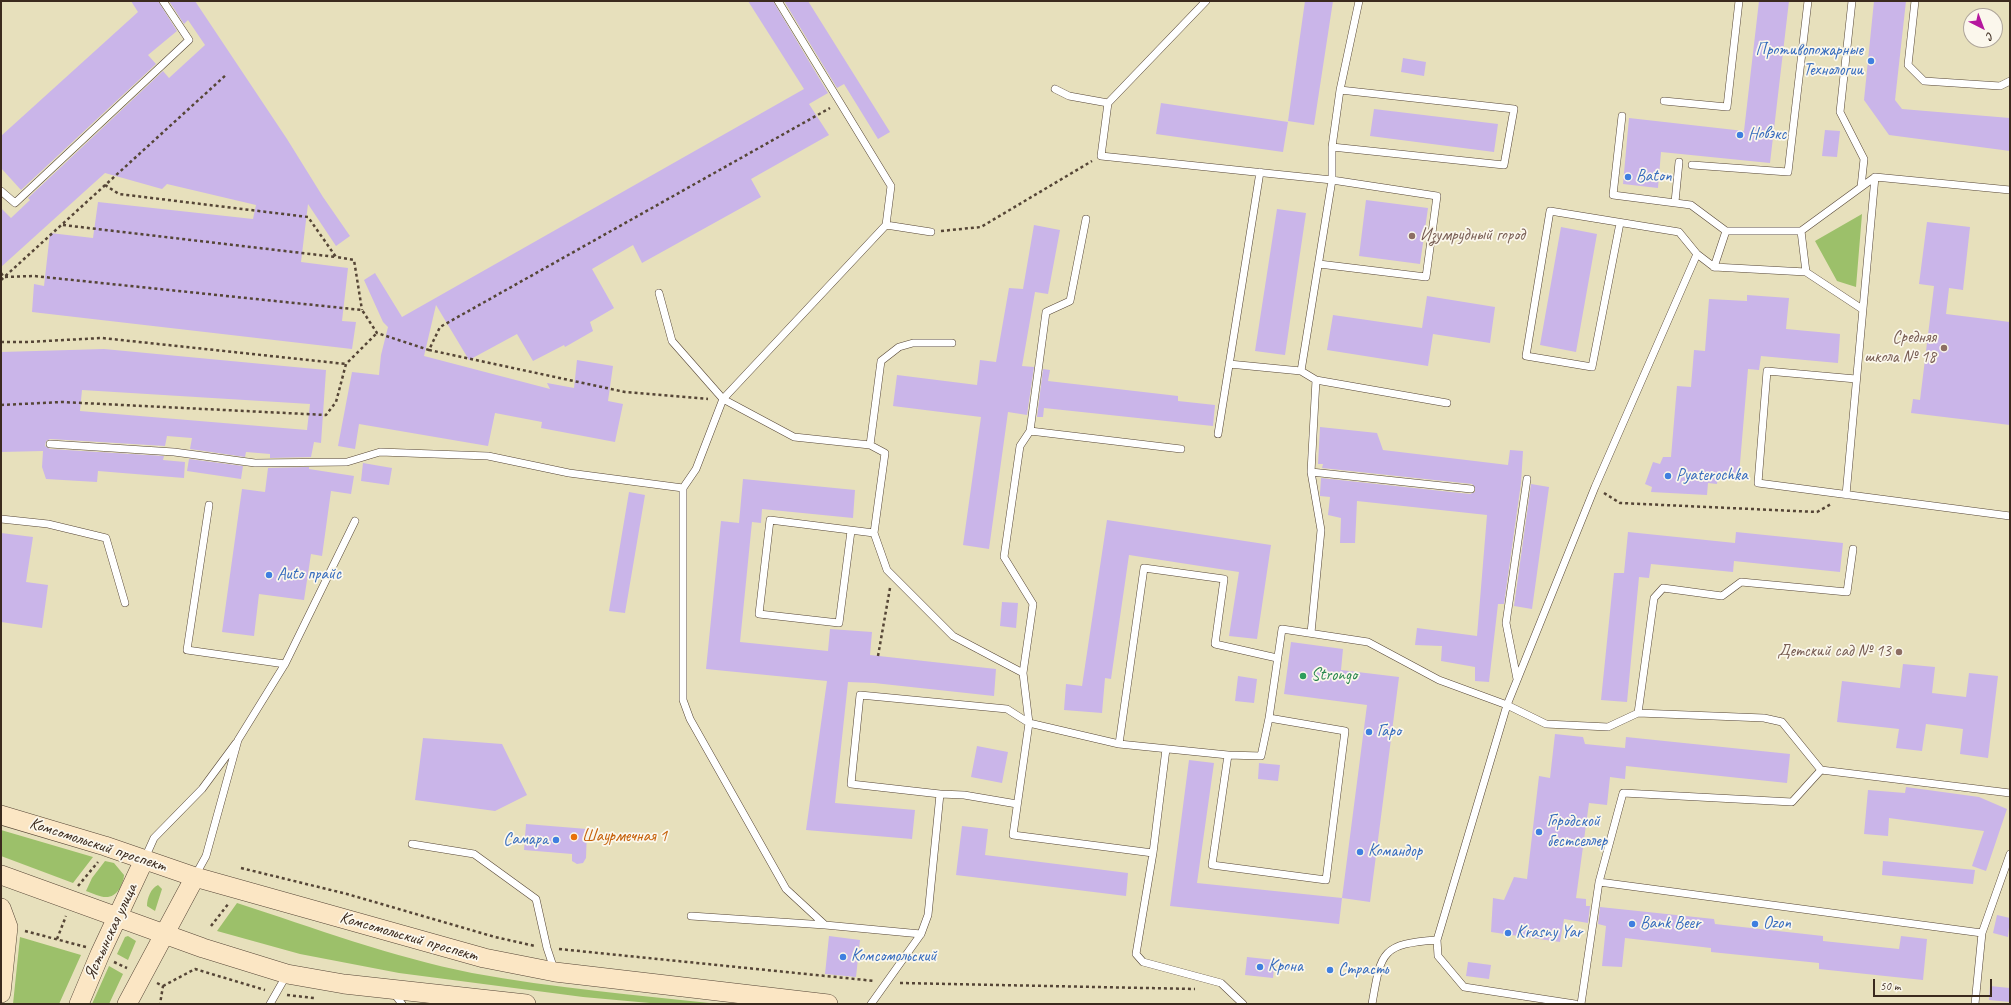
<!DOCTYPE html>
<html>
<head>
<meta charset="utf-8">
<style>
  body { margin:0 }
  #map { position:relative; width:2011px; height:1005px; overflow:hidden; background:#e7e0bc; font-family:Caveat,sans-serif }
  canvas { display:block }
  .frame { position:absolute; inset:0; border:2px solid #3b2a1e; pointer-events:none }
  .north { position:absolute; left:1963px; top:8px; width:40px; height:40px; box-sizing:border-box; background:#fbf7ec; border:1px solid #aea59a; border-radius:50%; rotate:138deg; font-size:11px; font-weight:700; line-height:16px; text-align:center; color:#3b2a1e }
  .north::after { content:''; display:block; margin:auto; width:14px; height:18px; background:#b5179e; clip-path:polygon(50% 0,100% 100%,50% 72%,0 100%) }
  .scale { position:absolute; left:1873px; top:979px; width:119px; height:18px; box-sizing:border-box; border:2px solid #3b2a1e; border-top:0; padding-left:5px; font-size:12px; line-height:14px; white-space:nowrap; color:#3b2a1e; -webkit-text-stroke:3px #fbf7ec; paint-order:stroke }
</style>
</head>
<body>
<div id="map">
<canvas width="2011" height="1005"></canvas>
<div class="frame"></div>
<div class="north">С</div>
<div class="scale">50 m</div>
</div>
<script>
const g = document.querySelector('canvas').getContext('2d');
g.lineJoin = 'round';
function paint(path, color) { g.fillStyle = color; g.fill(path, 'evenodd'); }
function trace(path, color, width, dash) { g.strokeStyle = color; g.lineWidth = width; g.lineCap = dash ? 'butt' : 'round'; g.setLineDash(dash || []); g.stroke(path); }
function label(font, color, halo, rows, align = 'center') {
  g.font = font + ' Caveat,sans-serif'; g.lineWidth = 3.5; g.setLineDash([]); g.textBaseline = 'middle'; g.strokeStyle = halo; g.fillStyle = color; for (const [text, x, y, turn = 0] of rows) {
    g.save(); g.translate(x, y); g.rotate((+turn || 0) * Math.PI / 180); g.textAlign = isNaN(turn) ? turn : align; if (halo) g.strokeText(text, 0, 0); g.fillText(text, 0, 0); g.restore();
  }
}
const green = new Path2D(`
  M1862,214L1856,287L1837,281L1815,241Z
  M1,830L93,857L73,883L1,856Z
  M105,861L114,863L124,875C124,880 122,883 120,888C111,903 99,896 86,891L92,878Z
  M158,885L162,889L155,911L147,906C147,898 151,888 158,885Z
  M237,903C314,928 392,957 472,973C554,988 636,995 719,1004H661L583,997L399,973L300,954L217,931Z
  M128,936L136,941L128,960L117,954L125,937Z
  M20,937L81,955L59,1004H13Z
  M109,966L123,974L109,1004H92Z`);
const building = new Path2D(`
  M131,1H158L177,31L148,55L156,64L21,190L1,168V136L138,12Z
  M169,1H195L287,139L323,197L350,236L336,246L308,204L301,262L348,268L342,321L356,322L352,349L32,312L34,284L44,286L50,233L93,238L98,202L253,219L256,205L167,184L162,189L105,173L1,267V208L11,218L30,200L28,198L163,71L169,78L205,45L188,20L184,24Z
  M748,1H773L828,93L809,104L829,135L751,179L761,197L642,263L633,245L592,269L614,308L590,322L593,331L565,347L564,345L533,361L517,334L469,360L436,305L424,356L550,389L547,383L574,388L577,360L613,366L608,401L623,404L615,442L541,428L542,422L495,413L488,446L359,424L355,449L338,446L352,372L379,375L381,355L388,327L383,322L364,280L375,273L402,317L804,89Z
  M784,1H808L890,132L878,139L844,84L837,88Z
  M1305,1H1333L1314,125L1288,121Z
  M1759,1H1789L1770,163L1661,152L1658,188L1623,184L1629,118L1744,131Z
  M1874,1H1906L1895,100L1902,109L2010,118V151L1889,135L1864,100Z
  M1403,58L1426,62L1424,76L1401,72Z
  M1161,103L1288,122L1283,152L1156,134Z
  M1374,109L1498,124L1494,152L1370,136Z
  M1825,130L1840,131L1837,157L1822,156Z
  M1366,200L1428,208L1420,264L1359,256Z
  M1277,209L1306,213L1285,355L1255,351Z
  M1927,222L1970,227L1963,290L1949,288L1946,314L2010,322V425L1911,413L1913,399L1920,400L1934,286L1919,284Z
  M1034,225L1060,230L1048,294L1035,292L1022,366L1034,367L1027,415L1008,412L989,549L963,545L981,417L893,406L897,375L977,385L980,360L996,362L1009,288L1023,289Z
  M1561,227L1597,234L1576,352L1540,345Z
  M1747,295L1789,298L1786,329L1840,334L1838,363L1761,356L1759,370L1748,369L1739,475L1718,474L1717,484L1708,483L1707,495L1651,492L1652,487L1645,484L1653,462L1660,464L1663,457H1671L1677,386L1691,387L1694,350L1705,351L1709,299L1747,301Z
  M1427,296L1495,307L1490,343L1433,334L1428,366L1327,350L1333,315L1422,328Z
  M104,349L326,370L321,443L314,442L311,457L270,458V454L246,452L245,457L190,449L192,438L167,436L165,446L50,439L46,441L45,446L50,449L164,456L163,460L185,462L184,478L98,471L97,482L46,479L42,467L43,451L1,452V352ZM82,390L310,404L307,430L80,411Z
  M1043,369L1050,370L1048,381L1178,396V401L1215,405L1213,426L1044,408L1043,417H1037Z
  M1320,427L1377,433L1383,450L1508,465L1510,450L1523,451L1521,483L1504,604H1498L1489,682L1475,681V667L1441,661L1442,646L1415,645L1417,628L1477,636L1487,515L1357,501L1355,543H1340L1341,518L1328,515L1330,497L1320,496V493L1321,478L1470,494L1475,492V487L1472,484L1322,468L1323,464H1318Z
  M189,459L243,466L241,479L187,471Z
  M363,463L392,468L389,485L361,481Z
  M309,467V469L354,476L351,494L331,491L322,556L311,554L304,600L259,594L254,636L222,632L242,489L265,492L268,468Z
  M743,479L855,490L853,518L762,509L761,523L752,522L740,642L828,651L830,629L872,632L870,655L996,669L994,696L874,683L848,682L835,803L915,810L912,839L806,830L827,681L706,669L721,521L739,523Z
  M1531,484L1549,487L1532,609L1514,606Z
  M629,492L645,495L625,613L609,611Z
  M1107,520L1271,545L1257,639L1229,636L1239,572L1129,555L1111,679L1105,678L1102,713L1064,710L1066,684L1082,686Z
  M1628,532L1735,543L1736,532L1843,543L1840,572L1734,561L1733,572L1651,564L1649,578L1639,577L1627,702L1601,700L1614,573H1624Z
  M1,533L33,537L26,582L48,585L42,628L1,622Z
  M1002,602L1018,603L1016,628L1000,626Z
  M1291,642L1343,649L1341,670L1399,677L1370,902L1342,898L1367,705L1284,694Z
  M1903,664L1935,667L1932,693L1966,697L1969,673L1998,676L1988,758L1960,754L1963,729L1926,724L1922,751L1896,748L1899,729L1837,722L1842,681L1900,688Z
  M1238,676L1257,679L1254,703L1235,701Z
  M1555,734L1583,737L1585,744L1625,748L1626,737L1790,754L1787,783L1626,766L1625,779L1610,777L1607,805L1589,803L1576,898L1586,899V906H1590L1588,923L1564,919L1560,942L1491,932L1493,898L1504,900L1514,877L1527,879L1539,776L1550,778Z
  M423,738L502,744L527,795L495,811L415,800Z
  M977,746L1008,752L1002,783L971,777Z
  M1189,760L1214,763L1197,883L1342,898L1339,924L1170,906Z
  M1259,763L1280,765L1278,781L1258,779Z
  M1906,787L1979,797L2007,809L1986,871L1972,866L1984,831L1889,818L1888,836L1864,834L1868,790L1905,793Z
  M526,824L587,829L586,858L583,863L577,864L572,861V854L524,850Z
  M962,826L988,829L985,855L1128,873L1126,896L956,875Z
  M1883,861L1975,870L1973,884L1882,875Z
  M1600,907L1714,919L1715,924L1823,936V941L1899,949L1901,936L1927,939L1923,980L1819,969V963L1711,952V948L1625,938L1622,967L1602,966L1606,926L1598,924Z
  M1997,915L2010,918L2008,937L1993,933Z
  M829,936L860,940L856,977L825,974Z
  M1247,957L1275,960L1273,978L1245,975Z
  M1468,962L1491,965L1489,979L1466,976Z
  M1990,986L2010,988V1002L1989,1000Z`);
const path = new Path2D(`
  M105,185L119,194L308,217L336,257L354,260L362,310
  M63,225L336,257
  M941,231L981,227L1092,161
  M1,273L4,277L34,276L362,310L377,333L429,350L440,327L830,108
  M1,280L227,74
  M1,342H27L102,338L346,364
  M429,350L625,392L708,399
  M1,405L62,402L326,415L336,402L346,364L377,333
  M1604,493L1620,503L1817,512L1831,504
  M878,656L890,588
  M241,868L347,894L495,937L535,946
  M78,886L98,862
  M211,926L229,903
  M25,931L86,947
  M57,939L66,916
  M559,949L875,981
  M114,962L127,968
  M157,983L163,986L160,1004
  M900,983L1195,989
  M163,986L195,969L265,990
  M287,995L314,998`);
const service = new Path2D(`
  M778,1L891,186L886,225
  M1206,1L1108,103L1101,156L1332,180L1437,196L1426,277L1319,264
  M1852,1L1840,112L1864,159L1861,187L1863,185
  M1915,1L1908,65L1924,81L2000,86L2010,81
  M1055,89L1069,96L1108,103
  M1664,101L1727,107L1739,1
  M1622,116L1613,195L1691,205L1726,231
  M1332,147L1504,165L1514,109L1340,90
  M1692,165L1788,172L1808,1
  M1,191L15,203L189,40L163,1
  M1675,202L1679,162
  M1620,223L1592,367L1526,356L1550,211L1679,232L1697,254
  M1801,231L1806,272L1862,309
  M1714,267L1806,272
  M659,293L672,341L723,399L794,437L870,445L885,453L874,533L887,570L953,636L1023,673L1029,723L1013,835L1153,853
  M1229,364L1301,371L1316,380L1447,403
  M1301,371L1332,180V147L1340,90L1359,1
  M1856,379L1767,371L1758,483L2010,516
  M1030,431L1181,449
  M1218,434L1260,172
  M50,444L174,452L255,463L347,462L380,452L488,456L569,473L683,488
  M870,445L881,361L899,347L913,343H952
  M1311,472L1471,489
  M1846,495L1875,177
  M209,505L187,650L285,664
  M1,519L48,524L106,538L125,603
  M851,531L839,623L759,614L770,520L874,533
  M1311,633L1321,530L1311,472L1316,380
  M1023,673L1033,604L1004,557L1020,446L1030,431L1046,312L1070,301L1086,219
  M1517,679L1506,623L1527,479
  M1638,713L1654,598L1663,588L1722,596L1741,582L1847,592L1853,549
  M1119,744L1144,568L1224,579L1215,644L1277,658
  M1166,749L1153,853L1136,954L1143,962L1221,983L1243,1004
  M1228,755L1212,865L1326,880L1345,731L1269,718
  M1821,770L1792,802L1623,793L1599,882L1982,933
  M940,794L851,784L860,695L1007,709L1029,723L1119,744L1228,755L1261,756L1269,718L1282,629L1368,642L1439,680L1507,705L1546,724L1608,727L1638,713L1764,718L1782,722L1821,770L2010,793
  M412,844L474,854L536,899L547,948L554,969
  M145,858L154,838L202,789L236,743
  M195,876L206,856L238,740L285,664L355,521
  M691,916L825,925
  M921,934L825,925L786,889L690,719L683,700V488L696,469L723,399L886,225L931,232
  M1437,940L1438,956L1464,987L1575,1004
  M393,992L402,1004
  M270,1004L286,976
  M871,1004L921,934L928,915L940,794L964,795L1017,804
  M1372,1004C1381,952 1381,944 1437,940L1507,705L1595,487L1697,254L1714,267L1726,231H1801L1875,177L2010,190
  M1581,1004L1599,882
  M1975,1004L1982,933L2010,854`);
const secondary = new Path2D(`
  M1,815L105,846L195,877L484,958L555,972L828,1004
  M1,875L203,948L287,974L344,984L526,1004
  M1,908L8,927L1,993
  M79,1004L100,954L144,860
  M127,1004L195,877`);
const markers = [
  [1871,61,4,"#3f7fe0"],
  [1740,135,4,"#3f7fe0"],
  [1628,177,4,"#3f7fe0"],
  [1412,236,4,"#8d6e63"],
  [1944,348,4,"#8d6e63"],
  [1668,476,4,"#3f7fe0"],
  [269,575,4,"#3f7fe0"],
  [1899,652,4,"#8d6e63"],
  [1303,676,4,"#2e9e5b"],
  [1369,732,4,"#3f7fe0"],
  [1539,832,4,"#3f7fe0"],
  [574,837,4,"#e8710a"],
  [556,840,4,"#3f7fe0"],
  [1360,852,4,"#3f7fe0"],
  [1632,924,4,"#3f7fe0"],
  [1755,924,4,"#3f7fe0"],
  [1508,933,4,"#3f7fe0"],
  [843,957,4,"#3f7fe0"],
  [1260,967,4,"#3f7fe0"],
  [1330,970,4,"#3f7fe0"]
];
const shopNames = [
  ["Противопожарные",1863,51,"right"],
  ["Технологии",1863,71,"right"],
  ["Новэкс",1748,135],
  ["Baton",1636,177],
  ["Pyaterochka",1676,476],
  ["Auto прайс",277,575],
  ["Гаро",1377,732],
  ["Городской",1547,822],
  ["бестселлер",1547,842],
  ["Самара",548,840,"right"],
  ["Командор",1368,852],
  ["Bank Beer",1640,924],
  ["Ozon",1763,924],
  ["Krasny Yar",1516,933],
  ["Комсомольский",851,957],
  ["Крона",1268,967],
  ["Страсть",1338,970]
];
const educationNames = [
  ["Изумрудный город",1420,236,"left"],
  ["Средняя",1936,338],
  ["школа № 18",1936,358],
  ["Детский сад № 13",1891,652]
];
const leisureNames = [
  ["Strongo",1311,676]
];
const foodNames = [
  ["Шаурмечная 1",582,837]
];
const streetNames = [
  ["Комсомольский проспект",98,845,18],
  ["Ястынская улица",111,932,-65],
  ["Комсомольский проспект",409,937,16]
];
paint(green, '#9cc06a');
paint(building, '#cab5e9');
trace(service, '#554536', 8);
trace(secondary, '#554536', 20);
trace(path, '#554536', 2.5, [3, 3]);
trace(service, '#fff', 7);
trace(secondary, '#fbe6c4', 19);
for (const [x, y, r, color] of markers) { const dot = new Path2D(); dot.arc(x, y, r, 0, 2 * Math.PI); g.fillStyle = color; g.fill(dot); trace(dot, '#fbf7ec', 1.5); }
label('17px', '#366cbe', '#fbf7ec', shopNames, 'left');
label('17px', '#785e54', '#fbf7ec', educationNames, 'right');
label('17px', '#27864d', '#fbf7ec', leisureNames, 'left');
label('17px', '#c56008', '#fbf7ec', foodNames, 'left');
label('17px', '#3b2a1e', '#fbf7ec', streetNames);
</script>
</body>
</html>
